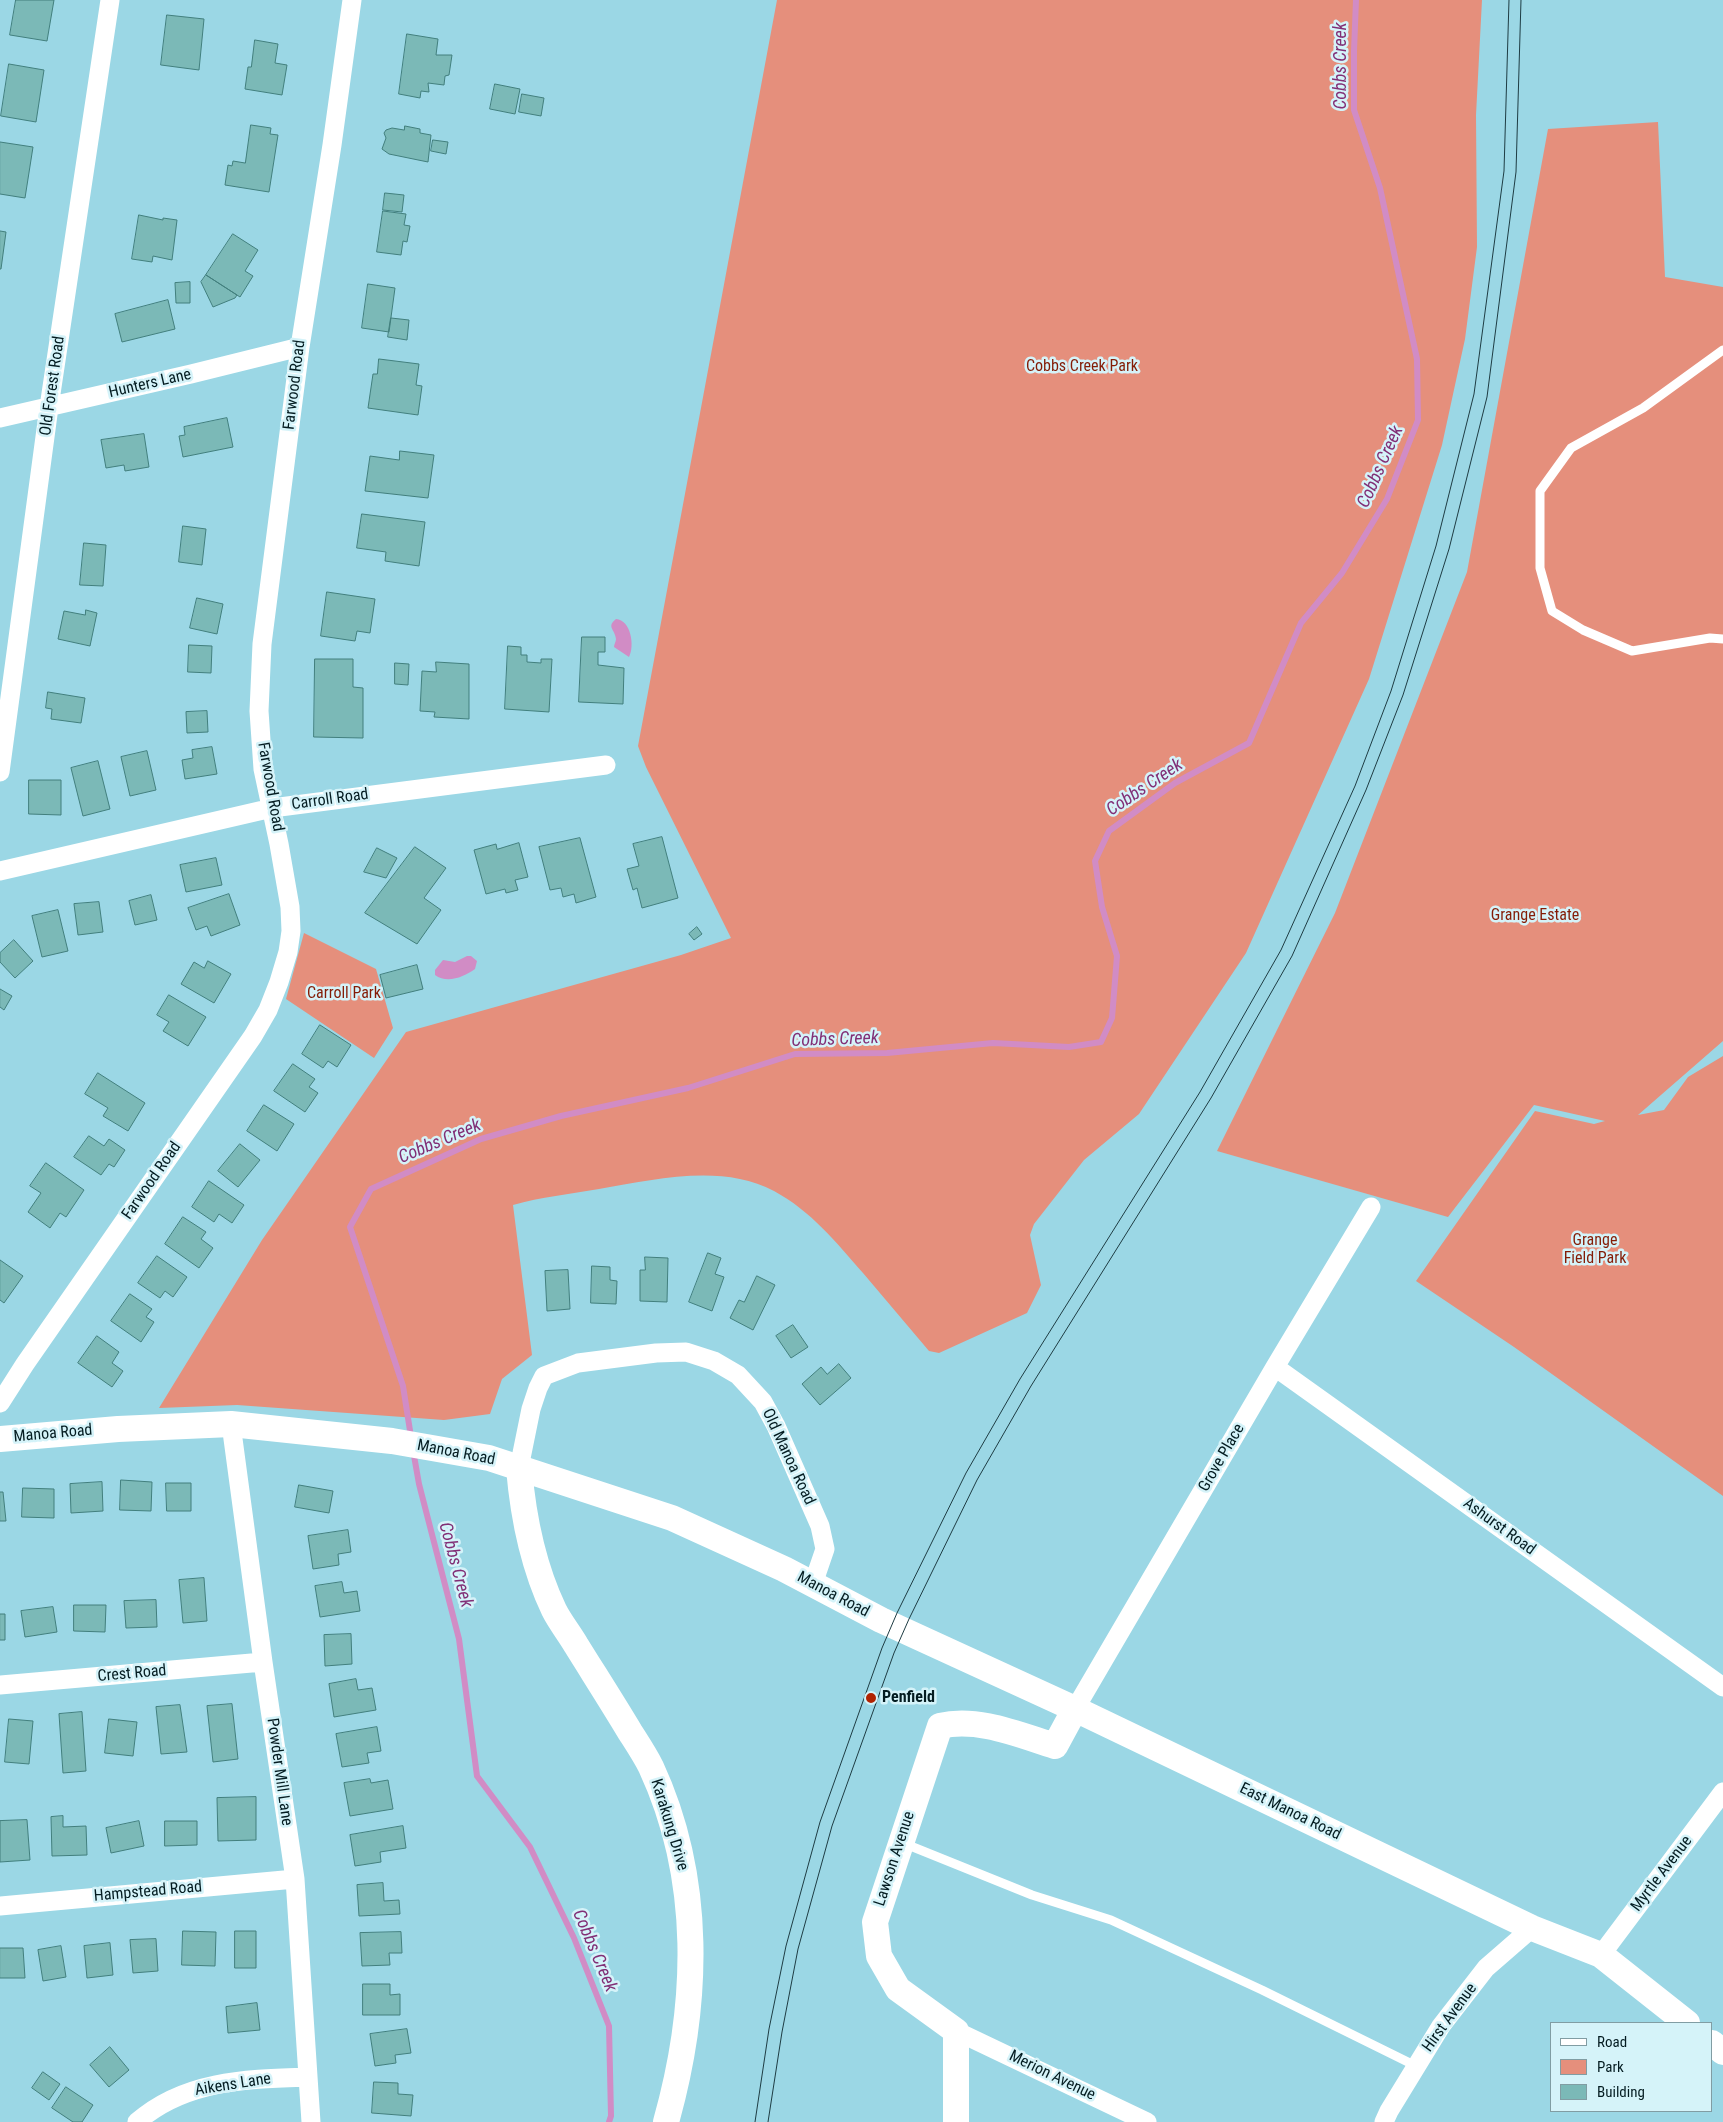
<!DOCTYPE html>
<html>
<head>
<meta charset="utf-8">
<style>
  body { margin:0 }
  #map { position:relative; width:1723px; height:2122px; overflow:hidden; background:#9bd7e5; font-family:"Roboto Condensed",sans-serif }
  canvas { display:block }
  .legend { position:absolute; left:1550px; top:2022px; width:162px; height:90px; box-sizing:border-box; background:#d5f3f9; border:1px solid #819da3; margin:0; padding:6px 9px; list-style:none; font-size:15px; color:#041c21 }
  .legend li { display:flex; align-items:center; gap:10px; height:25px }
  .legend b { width:25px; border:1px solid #819da3 }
</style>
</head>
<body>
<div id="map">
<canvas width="1723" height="2122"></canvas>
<ul class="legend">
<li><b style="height:6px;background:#fff"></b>Road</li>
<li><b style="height:14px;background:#e58f7c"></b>Park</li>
<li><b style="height:14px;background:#7bb9b7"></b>Building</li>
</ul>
</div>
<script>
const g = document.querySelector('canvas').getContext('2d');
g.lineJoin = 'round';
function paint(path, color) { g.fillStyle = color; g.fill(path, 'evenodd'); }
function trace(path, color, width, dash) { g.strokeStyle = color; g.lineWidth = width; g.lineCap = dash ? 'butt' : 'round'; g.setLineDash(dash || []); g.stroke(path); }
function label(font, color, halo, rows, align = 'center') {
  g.font = font + ' "Roboto Condensed",sans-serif'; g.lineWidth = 5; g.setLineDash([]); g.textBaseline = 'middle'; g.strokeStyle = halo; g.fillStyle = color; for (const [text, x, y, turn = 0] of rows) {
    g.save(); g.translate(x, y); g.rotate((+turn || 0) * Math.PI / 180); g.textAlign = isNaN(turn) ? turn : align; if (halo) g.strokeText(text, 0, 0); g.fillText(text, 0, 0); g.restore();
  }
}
const green = new Path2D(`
  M777,0H1482L1476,115L1477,247L1465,339L1442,445L1369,679L1246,953L1139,1114L1084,1160L1034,1224L1030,1235L1041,1285L1027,1313L939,1353L929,1351C907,1325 885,1299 863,1273C836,1242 811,1211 774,1191C721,1163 654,1180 599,1189C570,1194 541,1197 513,1205L532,1355L502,1379L490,1414L444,1420L237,1405L159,1408L262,1240L406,1032L681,955L731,938L646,767L638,746Z
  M1658,122L1665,277L1723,287V1041L1638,1115L1664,1110L1688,1077L1723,1056V1496L1514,1347L1416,1281L1535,1111L1594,1124L1605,1121L1534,1105L1448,1217L1217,1151L1335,913L1467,572L1548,129Z
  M304,933L376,969L393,1028L374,1058L286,999Z`);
const water = new Path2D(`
  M616,619C631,620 635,646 629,657L614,647C614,644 616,642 616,639C615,629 606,627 616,619Z
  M467,956H471L477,961L475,969C464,977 447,984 435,975V970L443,960L455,962Z`);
const stream = new Path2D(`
  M411,1437L403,1386L350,1227L371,1189L481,1139L561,1116L688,1088L795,1054L887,1053L993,1043L1069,1047L1101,1042L1112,1018L1117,956L1102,907L1095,861L1109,831L1175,783L1249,743L1301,623L1342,573L1387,499L1418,420L1417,359L1380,188L1354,110V51L1356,0
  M413,1450L419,1484L459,1639L477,1776L530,1847L574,1938L609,2026L611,2116L609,2122`);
const building = new Path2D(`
  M16,0H54L47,41L10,35Z
  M167,15L204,19L199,70L161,65Z
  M407,34L438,39L436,55H452L449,75L445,76L444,85L428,83L429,92L421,91L420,98L399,94Z
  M255,40L278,44L275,63L287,65L282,95L245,89L248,67H251Z
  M9,64L44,70L36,122L1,116Z
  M495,84L520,89L515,114L490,109Z
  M522,94L544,98L541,116L519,112Z
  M251,125L271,128L270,134L278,135L269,192L225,185L228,165L232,166L233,161L245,163Z
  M405,126L420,129V133L431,135L428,162L389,154L382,149L386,138L384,133L386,130L392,128L404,130Z
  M433,140L448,142L446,154L431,151Z
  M0,142L33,147L25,198L0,194Z
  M385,193L404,195L402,212L383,210Z
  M383,211L406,214L404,225L410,226L407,242L403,241L401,255L377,252Z
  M139,215L163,220V218L177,220L172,260L153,256L152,262L132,259Z
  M0,231L6,232L1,269H0Z
  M233,234L258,250L245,271L253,276L240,297L206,275Z
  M206,275L237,295L235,298L213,307L201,282Z
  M190,282V303H176L175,283Z
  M368,284L395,288L389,332L362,328Z
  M168,300L175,329L122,342L115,314Z
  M391,318L409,320L407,340L388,337Z
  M379,359L419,364L416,385L422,386L418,415L368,408L373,374H377Z
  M227,418L233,447L183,457L179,436L185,435L184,427Z
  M144,434L149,467L125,471L124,465L106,468L101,440Z
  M400,451L434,455L428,498L365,491L370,456L399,460Z
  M362,514L425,522L419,566L385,561L386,552L357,548Z
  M183,526L206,529L202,565L179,562Z
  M84,543L106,545L103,586L80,585Z
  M327,592L375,599L370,633L357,631L355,641L321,636Z
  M197,598L223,604L217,634L190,628Z
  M86,610L97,613L90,646L58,639L64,611L85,615Z
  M582,637H605V652H598V665L624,668L623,704L579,702Z
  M189,645L212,646L211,673L188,672Z
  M508,646L521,647V655H527V662L541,663V659H552L549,712L505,709Z
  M315,659H353V687L363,688V738L314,737Z
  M436,662L469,664V719L434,717L435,712L420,711L422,671L436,672Z
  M395,663L409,664L408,685L395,684Z
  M48,692L85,698L81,723L51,719L52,709L46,708Z
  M207,711L208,732L187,733L186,712Z
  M212,747L217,774L185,779L182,760L193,758L192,750Z
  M147,751L156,790L130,796L121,757Z
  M98,761L110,809L83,816L71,768Z
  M29,780H61V815L29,814Z
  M662,837L678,898L642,908L637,888L633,890L627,869L639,866L633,844Z
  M580,838L596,897L576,903L574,894L563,897L561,888L550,890L539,847Z
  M519,843L528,877L515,880L518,890L506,893L505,889L486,894L474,850L496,844L497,849Z
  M415,847L446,868L424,898L441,910L417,944L365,913Z
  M377,848L397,858L386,878L364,872Z
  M216,858L222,885L186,892L180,865Z
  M229,894L240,925L211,936L207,926L196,930L188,908Z
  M151,895L157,920L135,925L129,901Z
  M99,902L103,932L78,935L74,904Z
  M58,910L68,951L42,957L32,916Z
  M697,927L702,934L694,940L689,934Z
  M14,940L33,961L15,978L0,962V953Z
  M208,961L231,974L214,1003L181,984L194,962L204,968Z
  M417,965L423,989L386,998L380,975Z
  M0,989L12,996L4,1010L0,1007Z
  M169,995L206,1017L188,1046L163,1031L169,1022L157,1015Z
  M320,1025L351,1045L337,1067L328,1061L323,1068L302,1054Z
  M293,1064L315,1079L309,1087L318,1093L305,1112L274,1091Z
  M98,1073L145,1103L128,1131L103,1116L108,1108L85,1094Z
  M264,1105L294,1124L277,1151L247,1131Z
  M89,1136L104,1146L109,1139L125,1150L114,1167L109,1164L101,1175L74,1157Z
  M240,1144L260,1160L238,1187L218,1171Z
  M46,1163L84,1190L66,1217L60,1213L50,1228L28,1212L41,1193L30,1186Z
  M209,1181L244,1205L232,1223L219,1214L214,1222L192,1207Z
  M183,1217L206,1232L201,1239L213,1248L199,1268L165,1244Z
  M708,1253L721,1258L715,1274L724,1277L712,1311L689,1302Z
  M157,1256L187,1277L173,1297L165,1291L160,1298L138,1283Z
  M645,1257L668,1258L667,1302L640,1301V1270H645Z
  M0,1260L23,1276L4,1303L0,1300Z
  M592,1266L610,1267V1280L617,1281L616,1304L591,1303Z
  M568,1270L570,1309L547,1311L545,1271Z
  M757,1276L775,1285L753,1330L730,1318L739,1300L744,1302Z
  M130,1294L152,1309L146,1317L154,1322L141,1342L111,1321Z
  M793,1325L808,1347L791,1358L776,1336Z
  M97,1336L119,1352L112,1363L123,1371L112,1387L78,1363Z
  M839,1364L851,1378L820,1405L802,1384L821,1367L827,1374Z
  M121,1480L152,1482L151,1511L120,1510Z
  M102,1482L103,1511L71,1513L70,1484Z
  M166,1483H191V1511H167Z
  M299,1485L333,1491L329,1513L295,1507Z
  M23,1488L54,1489V1518L22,1517Z
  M0,1492H3L6,1521H0Z
  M348,1530L351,1552L338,1554L339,1565L313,1569L308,1536Z
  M204,1578L207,1621L183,1623L179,1580Z
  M342,1582L344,1593L357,1591L360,1611L320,1617L315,1586Z
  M156,1600L157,1627L126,1628L124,1601Z
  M74,1605H106L105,1632L74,1631Z
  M53,1607L57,1632L25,1637L21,1611Z
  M0,1614H5V1640H0Z
  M351,1634L352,1664L325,1666L324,1635Z
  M356,1679L358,1690L372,1688L376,1710L334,1717L329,1684Z
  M232,1704L238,1759L213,1762L207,1706Z
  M180,1705L187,1752L161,1754L156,1707Z
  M82,1712L86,1771L63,1773L59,1714Z
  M9,1719L33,1721L29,1764L5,1762Z
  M109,1719L137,1722L133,1756L105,1753Z
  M377,1727L381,1751L367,1753L369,1763L342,1767L336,1734Z
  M370,1779L371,1783L388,1780L393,1809L350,1816L344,1783Z
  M256,1797V1840L218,1841L217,1798Z
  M63,1816V1827L86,1826L87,1855L52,1856L51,1817Z
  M27,1820L30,1860L0,1862V1821Z
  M139,1821L144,1846L111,1853L106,1828Z
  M165,1821H197V1845L165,1846Z
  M403,1826L406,1848L380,1852L381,1862L355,1866L350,1835Z
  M383,1883L384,1901L399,1900L400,1914L359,1916L357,1885Z
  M183,1931L216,1932L215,1966L182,1965Z
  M235,1931H256V1968H235Z
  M401,1932L402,1953H389L390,1965L362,1966L360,1933Z
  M156,1939L158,1971L133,1973L130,1940Z
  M110,1943L113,1975L87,1978L84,1946Z
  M61,1946L66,1977L43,1981L38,1950Z
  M0,1948H23L25,1978H0Z
  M363,1984H390V1995L400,1994V2015H363Z
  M257,2003L260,2030L228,2033L226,2007Z
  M407,2029L411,2053L395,2055L396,2063L375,2066L370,2034Z
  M110,2047L129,2070L109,2087L90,2065Z
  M43,2072L60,2084L49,2100L32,2088Z
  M374,2082L398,2083V2094L413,2095L411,2116L372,2113Z
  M66,2087L93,2105L82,2122H73L52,2108Z`);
const lane = new Path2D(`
  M1723,350L1643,408L1571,448L1540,491V568L1552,611L1583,630L1632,651L1710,638L1723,639
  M903,1843L1032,1895L1111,1920L1262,1990L1416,2066`);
const street = new Path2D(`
  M0,418L191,374L300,347
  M0,772L49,407L110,0
  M0,871L272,808L606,765
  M1275,1367L1723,1687
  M0,1403L25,1364L253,1036L268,1010L279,982L288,952L291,931L290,907L279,844L263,769L259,711L262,644L300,347L332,145L352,0
  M231,1424L263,1662L295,1879L311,2122
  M519,1468L531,1409L538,1388L544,1376L578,1363L656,1353L686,1352L714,1361L738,1375L763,1402L776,1426L820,1526L825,1549L813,1584
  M0,1685L263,1662
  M1075,1709L1275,1367L1371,1207
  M0,1906L295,1879
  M1601,1955L1723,1792
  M956,2031L1147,2122
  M137,2122C185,2080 247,2079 307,2077
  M1384,2122L1389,2111L1441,2026L1486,1968L1532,1928`);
const secondary = new Path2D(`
  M0,1439L118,1429L231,1424L392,1441L489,1458L672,1518L784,1569L881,1620L1075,1709L1532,1928L1601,1955L1687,2023
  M519,1468C523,1516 533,1566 554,1610C560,1622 569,1633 576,1645C594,1674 612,1702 630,1732C637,1743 645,1755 651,1767C703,1879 699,2005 666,2122
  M1712,2043L1723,2052
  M956,2122V2031L898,1989L879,1956L875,1922L940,1726C978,1717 1019,1735 1055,1746L1075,1709`);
const tram = new Path2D(`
  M755,2122L769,2029L786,1946L820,1822L882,1648L897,1613L966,1473L1020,1379L1200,1092L1281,950L1355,786L1391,691L1436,546L1474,394L1504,171L1509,0
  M768,2122L782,2032L798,1949L832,1826L894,1653L909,1619L977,1480L1031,1386L1211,1098L1292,956L1366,790L1403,695L1449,549L1487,397L1516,172L1521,0`);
const markers = [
  [871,1698,6,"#b02302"]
];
const parkNames = [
  ["Cobbs Creek Park",1082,367],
  ["Grange Estate",1535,916],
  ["Carroll Park",344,994],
  ["Grange",1595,1241],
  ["Field Park",1595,1259]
];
const streetNames = [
  ["Hunters Lane",150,384,-13],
  ["Farwood Road",295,385,-83],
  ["Old Forest Road",53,386,-82],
  ["Farwood Road",270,787,80],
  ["Carroll Road",330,800,-8],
  ["Farwood Road",152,1181,-55],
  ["Manoa Road",53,1434,-5],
  ["Manoa Road",456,1453,11],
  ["Old Manoa Road",788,1457,65],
  ["Grove Place",1222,1458,-60],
  ["Ashurst Road",1499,1527,36],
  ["Manoa Road",833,1595,28],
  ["Crest Road",132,1674,-5],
  ["Powder Mill Lane",279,1772,82],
  ["East Manoa Road",1290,1812,26],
  ["Karakung Drive",669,1825,73],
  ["Lawson Avenue",895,1859,-72],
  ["Myrtle Avenue",1662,1874,-53],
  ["Hampstead Road",148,1892,-5],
  ["Hirst Avenue",1450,2018,-54],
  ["Merion Avenue",1052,2076,26],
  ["Aikens Lane",233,2085,-9]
];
const poiNames = [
  ["Penfield",882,1698]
];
const waterNames = [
  ["Cobbs Creek",1341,66,-90],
  ["Cobbs Creek",1381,467,-66],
  ["Cobbs Creek",1145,788,-34],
  ["Cobbs Creek",835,1040,-2],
  ["Cobbs Creek",440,1142,-23],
  ["Cobbs Creek",455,1565,75],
  ["Cobbs Creek",594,1951,67]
];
paint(green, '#e58f7c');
paint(water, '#d18cc5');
trace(stream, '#d18cc5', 6);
paint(building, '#7bb9b7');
trace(building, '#427f7d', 1);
trace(lane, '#fff', 9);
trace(street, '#fff', 19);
trace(secondary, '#fff', 26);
trace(tram, '#1e3c43', 1);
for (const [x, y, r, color] of markers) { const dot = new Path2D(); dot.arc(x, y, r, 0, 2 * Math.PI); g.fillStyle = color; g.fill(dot); trace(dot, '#d5f3f9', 2); }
label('16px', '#841c06', '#d5f3f9', parkNames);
label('16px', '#041c21', '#d5f3f9', streetNames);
label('bold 16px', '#041c21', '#d5f3f9', poiNames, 'left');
label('italic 18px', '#812f76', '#d5f3f9', waterNames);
</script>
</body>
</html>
